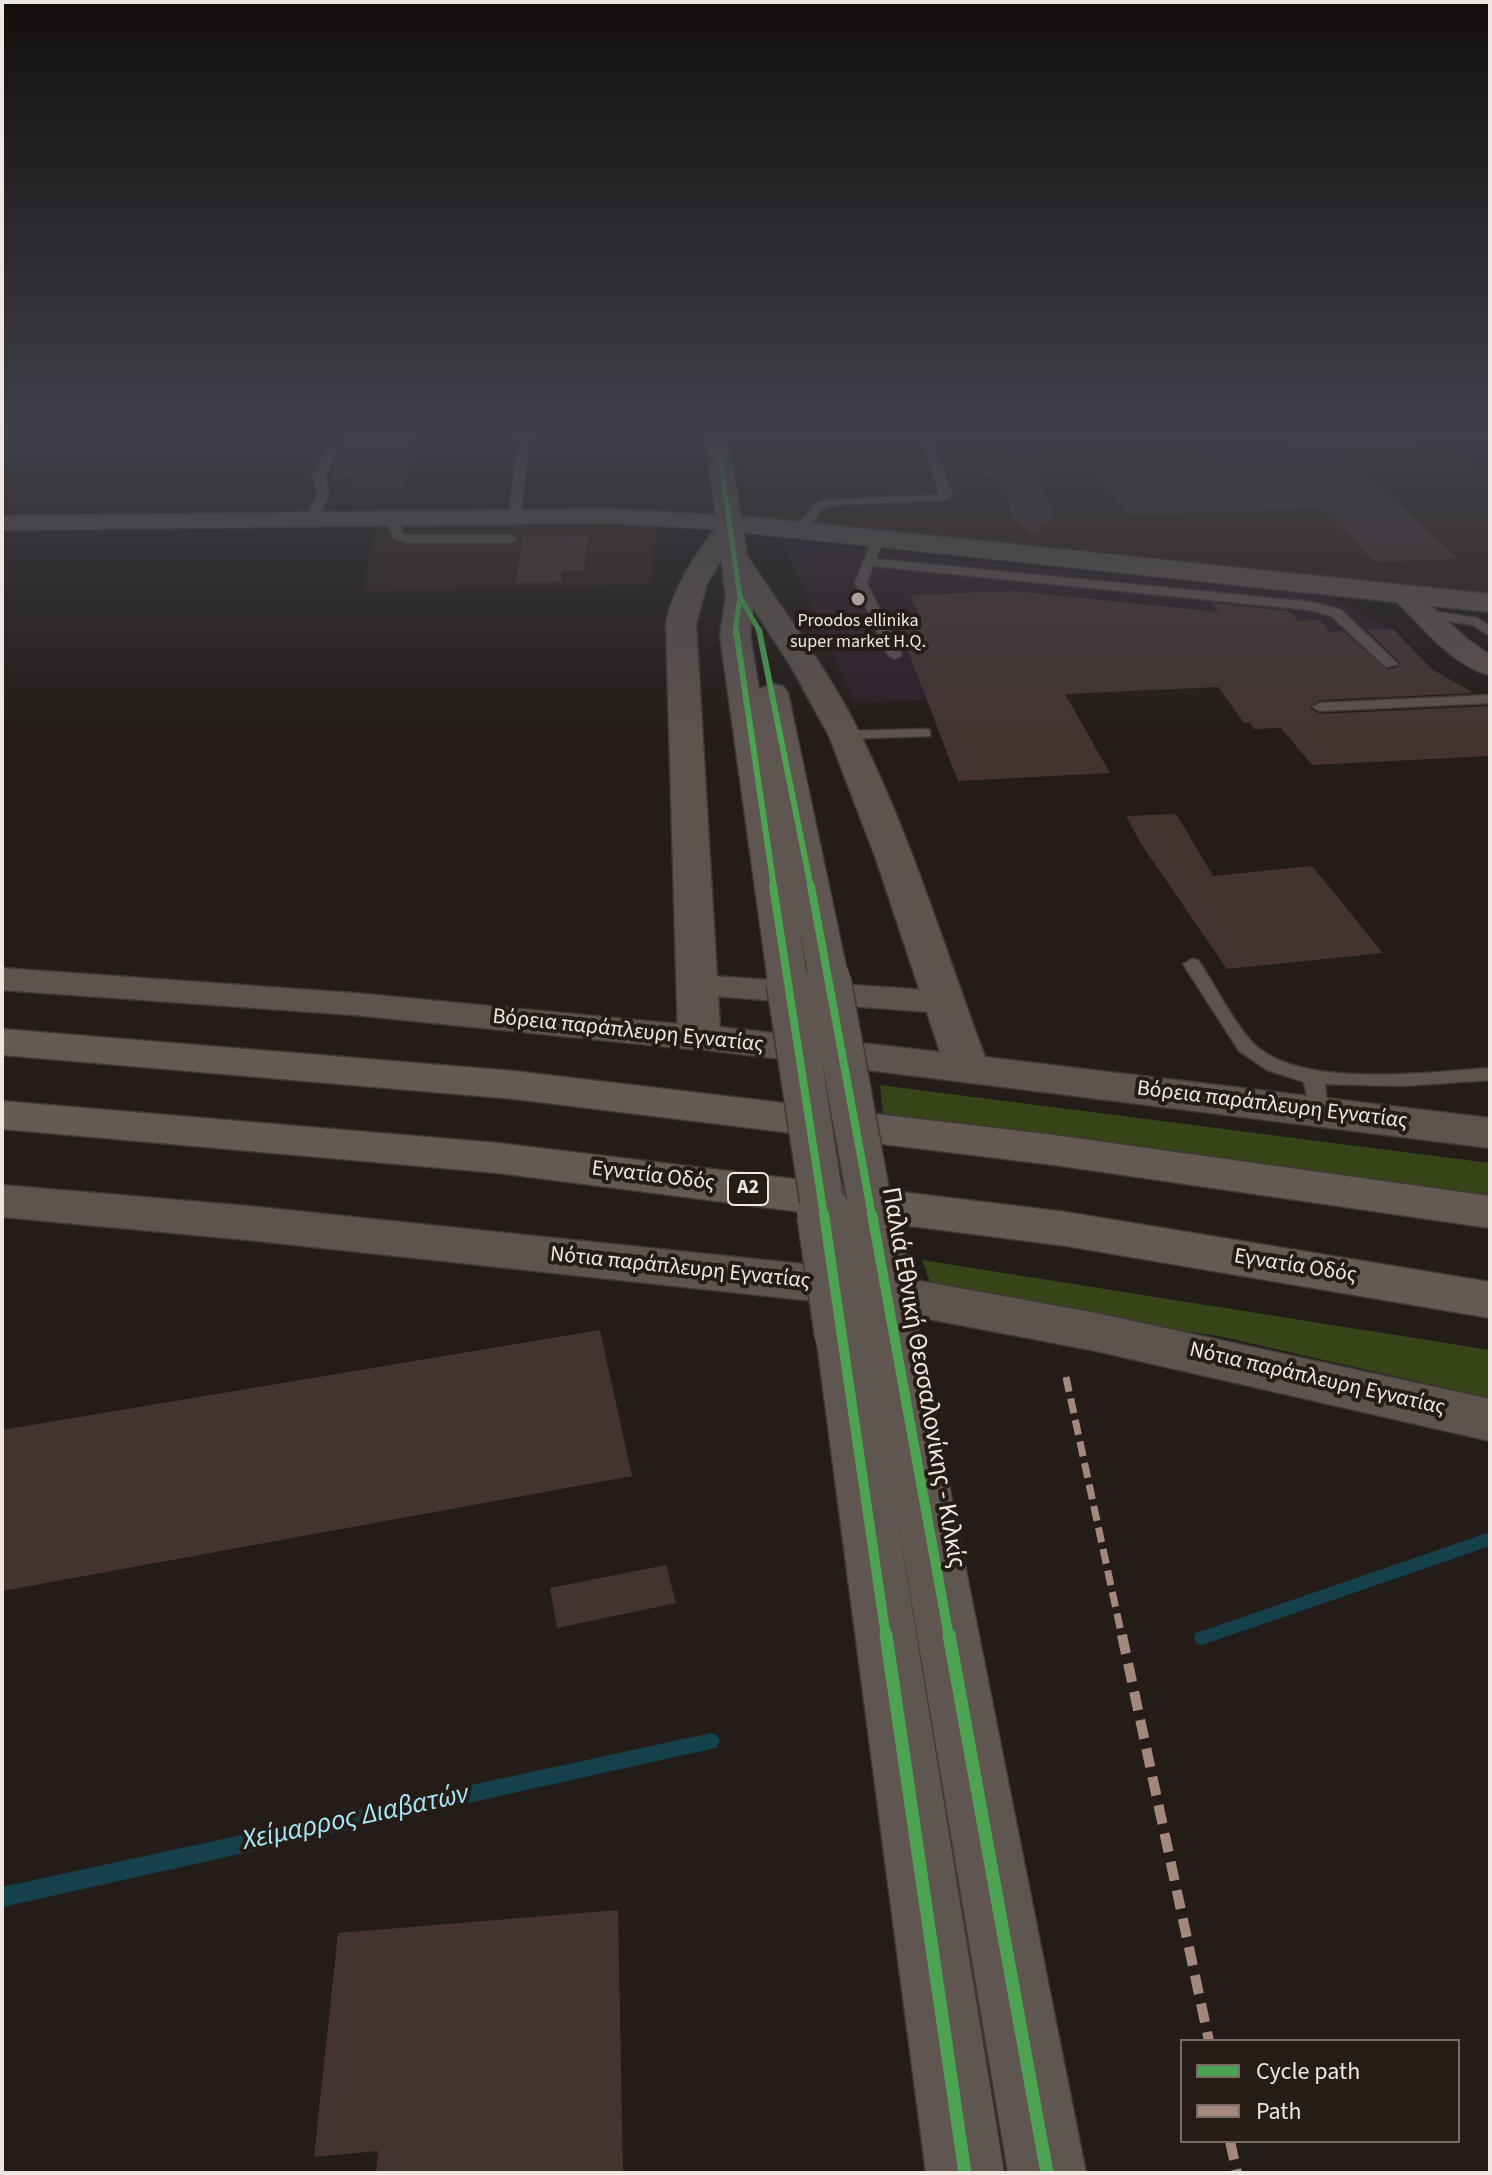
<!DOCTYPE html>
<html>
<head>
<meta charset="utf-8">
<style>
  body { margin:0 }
  #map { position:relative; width:1492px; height:2175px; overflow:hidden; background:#231c19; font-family:"Source Sans 3",sans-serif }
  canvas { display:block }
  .frame { position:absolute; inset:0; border:4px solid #efe6e2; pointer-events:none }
  .legend { position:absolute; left:1180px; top:2039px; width:280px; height:104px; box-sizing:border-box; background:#271b15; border:2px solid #776c67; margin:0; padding:10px 14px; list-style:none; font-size:24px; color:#efe6e2 }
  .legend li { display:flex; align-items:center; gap:16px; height:40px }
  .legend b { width:40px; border:2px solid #776c67 }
</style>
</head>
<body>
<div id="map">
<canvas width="1492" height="2175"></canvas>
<div class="frame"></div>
<ul class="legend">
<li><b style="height:10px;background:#4ca352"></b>Cycle path</li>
<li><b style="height:10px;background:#a5887d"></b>Path</li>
</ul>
</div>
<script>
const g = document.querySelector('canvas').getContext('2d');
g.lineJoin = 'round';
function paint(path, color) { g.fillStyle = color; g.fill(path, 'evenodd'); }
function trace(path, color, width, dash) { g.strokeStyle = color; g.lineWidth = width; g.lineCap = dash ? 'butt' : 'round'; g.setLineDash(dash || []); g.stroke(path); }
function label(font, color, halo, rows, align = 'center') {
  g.font = font + ' "Source Sans 3",sans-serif'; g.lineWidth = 8; g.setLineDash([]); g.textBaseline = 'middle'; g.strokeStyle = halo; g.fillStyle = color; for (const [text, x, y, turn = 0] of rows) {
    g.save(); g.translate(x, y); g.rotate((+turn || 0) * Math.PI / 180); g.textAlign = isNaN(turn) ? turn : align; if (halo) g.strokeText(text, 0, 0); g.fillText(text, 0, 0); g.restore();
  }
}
const commercial = new Path2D(`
  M782,541L1331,597L1393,629L1433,670L1445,677L854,703Z`);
const built = new Path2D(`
  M734,431H1490V442L1448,443L1490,477V596L1188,564L1145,556L1137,559L750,517Z
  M656,525L650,584L362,592L376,526Z`);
const green = new Path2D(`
  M880,1085L1490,1163V1201L883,1114Z
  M922,1260L1490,1350V1398L1223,1337L933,1291Z`);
const stream = new Path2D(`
  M1490,1532V1546L1202,1645L1196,1643L1194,1638L1196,1633L1202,1631Z
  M711,1733L717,1735L720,1741L717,1747L711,1749L2,1907V1887Z`);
const building = new Path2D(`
  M1022,431L1053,514L1052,519L1034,536L1012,518L1006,487L960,461H1014Z
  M415,435L404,487L351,488L354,478L332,479L345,436Z
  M1286,445L1337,447L1459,559L1374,562L1322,509L1127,515L1090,462L1205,459L1196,448Z
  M588,536L584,571H562L561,582L515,583L523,537Z
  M1013,591L1219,612L1211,603L1290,611L1298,621L1320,620L1330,632L1343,631L1387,670L1399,667L1400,662L1367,630L1393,629L1433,670L1474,693L1320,700L1310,708L1320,714L1490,706V756L1312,765L1281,728L1254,729L1250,723H1244L1218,687L1065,694L1110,773L958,781L897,622L921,621L910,595Z
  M1176,814L1213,876L1312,866L1383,953L1227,969L1141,844L1126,816Z
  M600,1330L632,1476L2,1591V1430Z
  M666,1565L676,1603L557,1628L550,1588Z
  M618,1910L623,2173H376L378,2151L314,2157L338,1933Z`);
const service = new Path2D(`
  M519,431H529L521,517L515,520L509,517Z
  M918,431H928L952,494L947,500L833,505L822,509L805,533H797L795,530L814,505L827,500L940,495Z
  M1490,435V441L1291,445L1286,442L1291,439Z
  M330,446L339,448L325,476L329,496L315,521H307L305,519L317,496L313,476Z
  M400,514L406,518L401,526L403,534L408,535H510L516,539L510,543H407L394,539L389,526Z
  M878,536L884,540L876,559L1311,602L1341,610L1398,664L1386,667L1331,616L1310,610L873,566L867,583L902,655L895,659L888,655L855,583L872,540Z
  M1425,610L1477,618L1490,626V636L1473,625L1420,617L1418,614Z
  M1490,695V703L1320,711L1313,707L1320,703Z
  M925,729L930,730V736L844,739L837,735L844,731Z
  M1192,959L1198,960C1216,986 1231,1019 1252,1042C1297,1090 1429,1072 1490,1068V1080L1402,1086L1325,1084L1328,1112L1325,1117H1311L1304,1082L1267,1070L1239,1051L1183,964Z`);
const minor = new Path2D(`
  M606,509L732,516L740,518L744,523L740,528L732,530L606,523L2,530V516Z
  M1403,586L1412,589L1467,639L1490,655V675C1452,666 1421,625 1394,599L1390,594L1394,589Z
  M2,968L354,993L699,1026L713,1030L718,1038L713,1046L699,1050L354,1015L2,990Z
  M696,975L944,991L957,994L963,1002L957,1010L944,1013L683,994L677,986L683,978Z`);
const tertiary = new Path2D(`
  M732,515L1490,594V612L739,532L707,583L696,624L720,1027L940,1052L876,859L829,736L792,668L722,560L726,554H746L750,560C787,617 830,672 860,734C911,837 945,949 985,1057L1490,1118V1148L684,1047L678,1038L666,624C674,582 699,551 723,518Z
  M2,1185L248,1206L860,1270L1096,1313L1490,1399V1441L1096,1351L860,1306L248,1240L2,1217Z`);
const secondary = new Path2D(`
  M705,431H727L754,597L750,635L759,689L772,684L783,686L788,693L849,980L843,989L829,992L815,989L809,980L799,924L808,982L802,991L788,994L774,991L768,982L720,635L726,597Z
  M893,1315L911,1320L919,1334L1086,2173H1008L895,1503L1004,2173H926L816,1335L824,1321L842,1316L860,1321L867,1334L875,1320Z`);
const motorway = new Path2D(`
  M2,1029L514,1071L1054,1135L1490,1196V1228L1054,1165L514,1099L2,1055Z
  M2,1101L498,1143L1066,1212L1490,1282V1318L1066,1246L498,1173L2,1129Z`);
const secondaryBridgeFar1 = new Path2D(`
  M829,980L872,1216
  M788,982L824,1216`);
const secondaryBridge = new Path2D(`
  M824,1214L842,1335
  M871,1214L893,1334`);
const quietFar1 = new Path2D(`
  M1066,1377L1122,1637`);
const quiet = new Path2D(`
  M1122,1635L1209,2041
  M1230,2141L1237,2173`);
const cyclewayFar4 = new Path2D(`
  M716,431L740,597L735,632
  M740,597L760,632`);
const cyclewayFar3 = new Path2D(`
  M736,630L774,888
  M759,630L811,888`);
const cyclewayFar2 = new Path2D(`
  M773,886L824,1216
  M811,886L872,1216`);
const cyclewayFar1 = new Path2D(`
  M824,1214L886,1637
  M872,1214L949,1637`);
const cycleway = new Path2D(`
  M886,1635L965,2173
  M949,1635L1047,2173`);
const markers = [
  [858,599,8,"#a89f9c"]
];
const farPoinames = [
  ["Proodos ellinika",858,622],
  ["super market H.Q.",858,643]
];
const shields = [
  [748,1189,40]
];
const shieldNames = [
  ["Α2",748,1189]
];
const streetNames = [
  ["Βόρεια παράπλευρη Εγνατίας",628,1032,6],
  ["Βόρεια παράπλευρη Εγνατίας",1272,1106,7],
  ["Εγνατία Οδός",653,1177,7],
  ["Εγνατία Οδός",1295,1267,9],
  ["Νότια παράπλευρη Εγνατίας",680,1269,6],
  ["Νότια παράπλευρη Εγνατίας",1317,1380,13]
];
const nearStreetnames = [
  ["Παλιά Εθνική Θεσσαλονίκης - Κιλκίς",922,1378,80]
];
const nearWaternames = [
  ["Χείμαρρος Διαβατών",356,1819,-12]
];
paint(commercial, '#2d1f28');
paint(built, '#32221a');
paint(green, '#364418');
paint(stream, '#14414b');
paint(building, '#433431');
trace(service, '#3f3936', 3);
trace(minor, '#3f3936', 3);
trace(tertiary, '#3f3936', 3);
trace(secondary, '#3f3936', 3);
trace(motorway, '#3f3936', 3);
paint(service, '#5d534f');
paint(minor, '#5d534f');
paint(tertiary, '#5d534f');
paint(secondary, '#5f5551');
paint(motorway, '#655954');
trace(secondaryBridgeFar1, '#3f3936', 46, []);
trace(secondaryBridge, '#3f3936', 57, []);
trace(secondaryBridgeFar1, '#5f5551', 43);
trace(secondaryBridge, '#5f5551', 54);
trace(quietFar1, '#a5887d', 7, [15, 7]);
trace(quiet, '#a5887d', 10, [19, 10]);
trace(cyclewayFar4, '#4ca352', 5);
trace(cyclewayFar3, '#4ca352', 6);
trace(cyclewayFar2, '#4ca352', 8);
trace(cyclewayFar1, '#4ca352', 10);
trace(cycleway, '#4ca352', 13);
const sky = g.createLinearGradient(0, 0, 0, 735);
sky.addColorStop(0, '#130f0e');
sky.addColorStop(0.59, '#3f4049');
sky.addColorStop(1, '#3f404900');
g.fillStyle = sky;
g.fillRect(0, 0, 1492, 735);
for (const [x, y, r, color] of markers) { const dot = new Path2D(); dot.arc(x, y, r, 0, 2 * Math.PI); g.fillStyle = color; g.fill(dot); trace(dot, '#271b15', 3); }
label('18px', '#efe6e2', '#271b15', farPoinames);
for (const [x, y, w] of shields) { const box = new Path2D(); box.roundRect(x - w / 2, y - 16, w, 32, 6); g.fillStyle = '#271b15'; g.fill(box); trace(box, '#efe6e2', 2); }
label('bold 20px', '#efe6e2', null, shieldNames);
label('22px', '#efe6e2', '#271b15', streetNames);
label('26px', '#efe6e2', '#271b15', nearStreetnames);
label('italic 28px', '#a3e9fa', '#271b15', nearWaternames);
</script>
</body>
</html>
